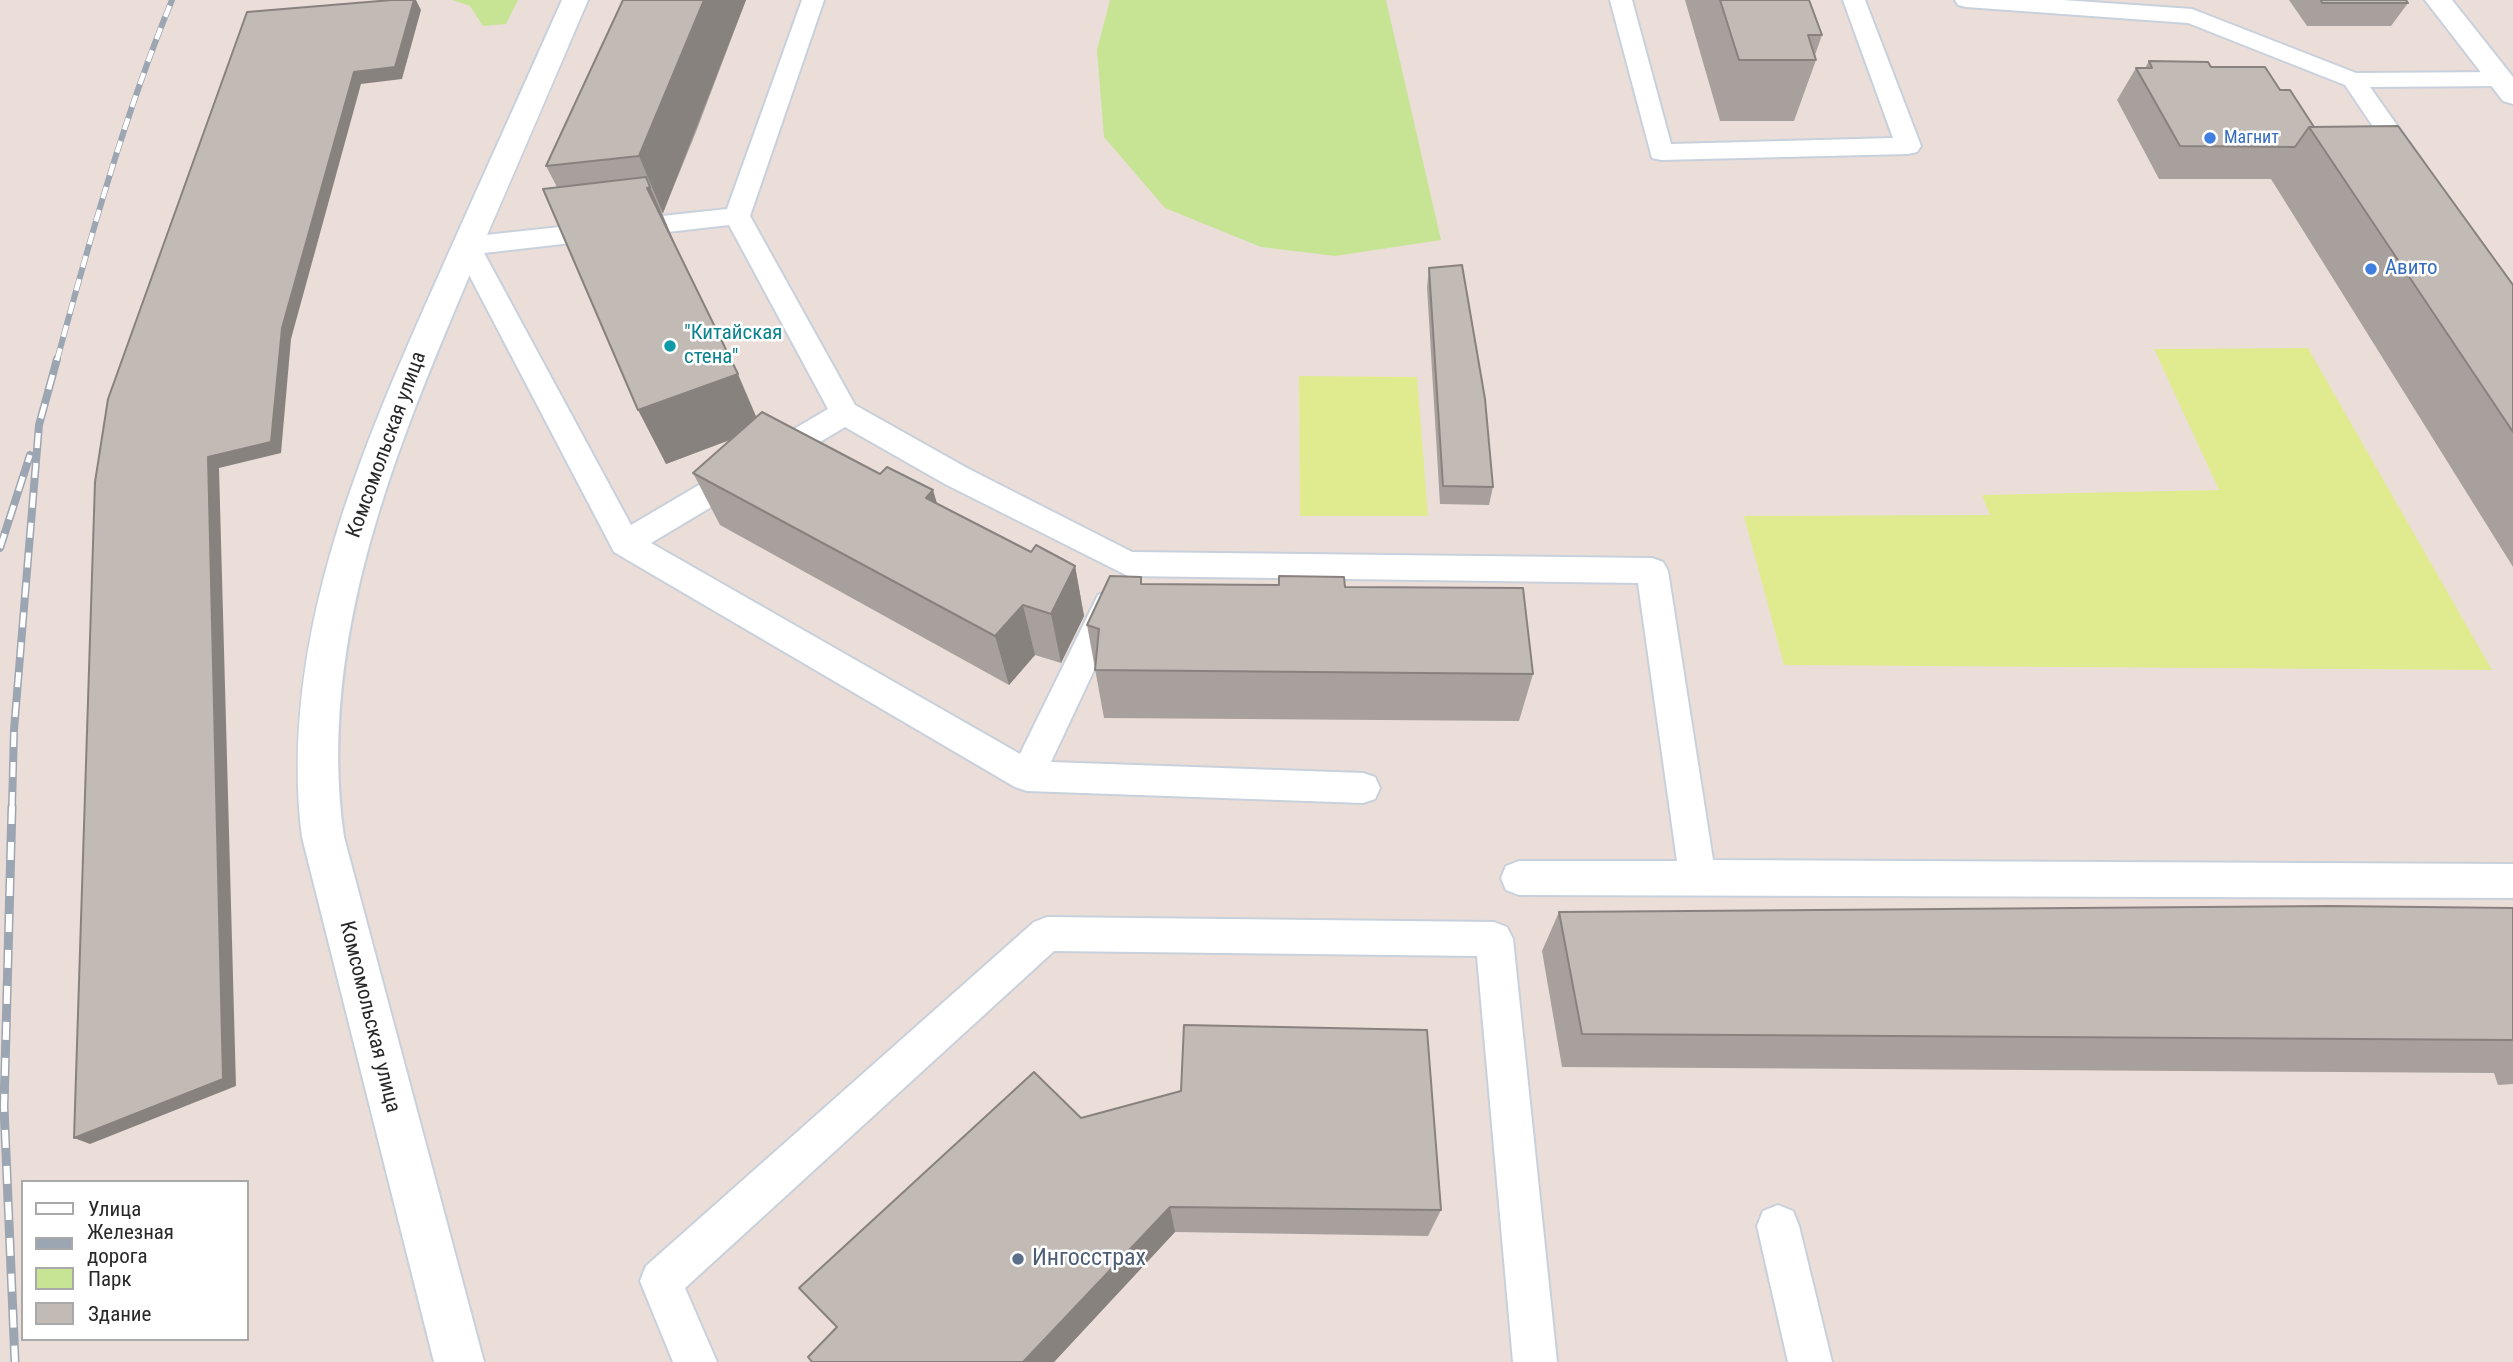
<!DOCTYPE html>
<html>
<head>
<meta charset="utf-8">
<style>
  body { margin:0 }
  #map { position:relative; width:2513px; height:1362px; overflow:hidden; background:#ebded9; font-family:"Roboto Condensed",sans-serif }
  canvas { display:block }
  .legend { position:absolute; left:21px; top:1180px; width:228px; height:161px; box-sizing:border-box; background:#fff; border:2px solid #a9a9a9; margin:0; padding:9px 12px; list-style:none; font-size:21px; color:#282828 }
  .legend li { display:flex; align-items:center; gap:14px; height:35px }
  .legend b { width:35px; border:2px solid #a9a9a9 }
</style>
</head>
<body>
<div id="map">
<canvas width="2513" height="1362"></canvas>
<ul class="legend">
<li><b style="height:9px;background:#fff"></b>Улица</li>
<li><b style="height:9px;background:#9ca6b3"></b>Железная дорога</li>
<li><b style="height:19px;background:#c7e494"></b>Парк</li>
<li><b style="height:19px;background:#c2bab5"></b>Здание</li>
</ul>
</div>
<script>
const g = document.querySelector('canvas').getContext('2d');
g.lineJoin = 'round';
function paint(path, color) { g.fillStyle = color; g.fill(path, 'evenodd'); }
function trace(path, color, width, dash) { g.strokeStyle = color; g.lineWidth = width; g.lineCap = dash ? 'butt' : 'round'; g.setLineDash(dash || []); g.stroke(path); }
function label(font, color, halo, rows, align = 'center') {
  g.font = font + ' "Roboto Condensed",sans-serif'; g.lineWidth = 5; g.setLineDash([]); g.textBaseline = 'middle'; g.strokeStyle = halo; g.fillStyle = color; for (const [text, x, y, turn = 0] of rows) {
    g.save(); g.translate(x, y); g.rotate((+turn || 0) * Math.PI / 180); g.textAlign = isNaN(turn) ? turn : align; if (halo) g.strokeText(text, 0, 0); g.fillText(text, 0, 0); g.restore();
  }
}
const green = new Path2D(`
  M452,0H518L506,24L483,26L470,6Z
  M1110,0H1386L1441,240L1335,256L1261,247L1165,208L1104,137L1097,50Z`);
const pitch = new Path2D(`
  M2308,348L2492,670L1784,665L1744,516L1990,515L1982,495L2219,490L2154,349Z
  M1299,376L1417,377L1428,516H1300Z`);
const lane = new Path2D(`
  M802,0H824L750,216L855,405L967,468L1132,552L1652,558L1663,562L1668,571L1713,860L2513,864V898L1519,895L1506,890L1501,878L1506,866L1519,861H1677L1638,583L1128,576L945,484L845,427L651,543L1020,754L1098,595L1109,591L1120,595L1125,604L1051,762L1363,773L1375,777L1380,788L1375,799L1363,803L1027,791L1015,787L614,552L454,246L458,240L467,237L727,209ZM729,225L828,409L631,525L484,253Z
  M1610,0H1632L1671,144L1893,138L1843,0H1865L1921,146L1917,152L1908,154L1661,160L1652,158Z
  M1955,0H2063L2192,9L2356,73L2501,72L2509,74L2513,79L2509,84L2501,86L2370,87L2423,162L2419,168L2410,170L2401,168L2345,85L2188,23L1966,7L1958,5Z
  M1047,917L1494,922L1507,927L1513,939L1557,1362H1513L1477,956L1054,951L685,1288L717,1362H673L640,1281L646,1266L1034,922Z
  M1778,1205L1793,1211L1799,1226L1832,1362H1788L1757,1226L1763,1211Z`);
const secondary = new Path2D(`
  M562,0H588C550,89 512,178 473,267C397,446 316,638 344,837L484,1362H434L302,837C278,638 362,447 441,270C481,180 522,90 562,0Z
  M2425,0H2452L2513,77V104L2503,101Z`);
const railFar2 = new Path2D(`
  M57,360C90,239 124,116 172,0`);
const railFar1 = new Path2D(`
  M0,548L30,455
  M12,807L14,730L39,425L57,359`);
const rail = new Path2D(`
  M12,806L4,1107L15,1362`);
const wall = new Path2D(`
  M623,0H746L696,132L663,213H662L675,244L756,417L937,504L1031,552L1075,566L1084,616L1061,663L1035,655L1009,685L720,525L693,473L730,440L666,464L557,187L546,166Z
  M1685,0H1809L1822,35L1815,55L1816,60L1794,121H1720Z
  M2289,0H2406L2408,3L2391,26H2307Z
  M2149,61L2211,67L2280,90L2314,127L2513,285V567L2271,179H2159L2117,100L2136,68H2145Z
  M1429,268L1493,487L1489,505L1440,504L1427,287Z
  M1142,584L1345,587L1533,674L1519,721L1104,718L1087,625Z
  M2513,908V1084L2498,1085L2494,1073L1562,1067L1542,951L1559,912Z
  M1081,1118L1441,1210L1428,1236L1175,1232L1054,1362H812Z`);
const shadedWall = new Path2D(`
  M414,0H416L421,10L402,79L361,84L291,339L281,453L219,468L236,1086L90,1144L74,1138L208,457L282,328L354,72Z
  M704,0H746L663,213L639,156Z
  M650,187L675,244L647,188Z
  M738,374L761,428L666,464L638,410Z
  M933,490L949,543L926,498Z
  M1075,566L1084,616L1061,663L1051,614Z
  M1023,605L1035,655L1009,685L995,636Z
  M1170,1207L1175,1232L1054,1362H1023Z`);
const building = new Path2D(`
  M392,0H414L395,67L354,72L282,328L271,442L208,457L223,1079L74,1138L95,482L108,399L247,12Z
  M623,0H704L639,156L546,166Z
  M1720,0H1809L1822,35H1808L1816,60H1739Z
  M2321,0H2406L2408,3H2322Z
  M2149,61L2208,62L2211,67H2265L2280,90H2290L2314,127H2309L2295,147L2180,146L2136,68H2152Z
  M2398,126L2513,285V432L2309,127Z
  M646,177L650,187L647,188L738,374L638,410L543,189Z
  M1462,265L1485,399L1493,487L1443,486L1429,268Z
  M762,412L880,474L887,467L933,490L926,498L1031,552L1036,545L1075,566L1051,614L1023,605L995,636L693,473Z
  M1110,576L1141,577V584L1279,585V576L1344,577L1345,587L1523,588L1533,674L1095,670L1099,629L1087,625Z
  M2330,906L2513,908V1040L1582,1034L1559,912Z
  M1184,1025L1427,1030L1441,1210L1170,1207L1023,1362H812L808,1357L837,1327L799,1288L1034,1072L1081,1118L1181,1091Z`);
const markers = [
  [2210,138,7,"#3f7fe0"],
  [2371,269,7,"#3f7fe0"],
  [670,346,7,"#0f9aa8"],
  [1018,1259,7,"#5c6f8a"]
];
const farShopnames = [
  ["Магнит",2224,138]
];
const shopNames = [
  ["Авито",2385,269]
];
const cultureNames = [
  ["\"Китайская",684,334],
  ["стена\"",684,358]
];
const streetNames = [
  ["Комсомольская улица",387,445,-70],
  ["Комсомольская улица",369,1017,76]
];
const nearServicenames = [
  ["Ингосстрах",1032,1259]
];
paint(green, '#c7e494');
paint(pitch, '#e0eb8f');
trace(lane, '#c8d1db', 4);
trace(secondary, '#c8d1db', 4);
paint(lane, '#fff');
paint(secondary, '#fff');
trace(railFar2, '#9ca6b3', 6);
trace(railFar1, '#9ca6b3', 8);
trace(rail, '#9ca6b3', 9);
trace(railFar2, '#fff', 4.5, [12]);
trace(railFar1, '#fff', 5, [15]);
trace(rail, '#fff', 6, [18]);
paint(wall, '#a7a09c');
paint(shadedWall, '#88827f');
paint(building, '#c2bab5');
trace(building, '#88827f', 2);
for (const [x, y, r, color] of markers) { const dot = new Path2D(); dot.arc(x, y, r, 0, 2 * Math.PI); g.fillStyle = color; g.fill(dot); trace(dot, '#fff', 2.5); }
label('18px', '#366cbe', '#fff', farShopnames, 'left');
label('21px', '#366cbe', '#fff', shopNames, 'left');
label('21px', '#0d838f', '#fff', cultureNames, 'left');
label('21px', '#282828', '#fff', streetNames);
label('24px', '#4e5e75', '#fff', nearServicenames, 'left');
</script>
</body>
</html>
